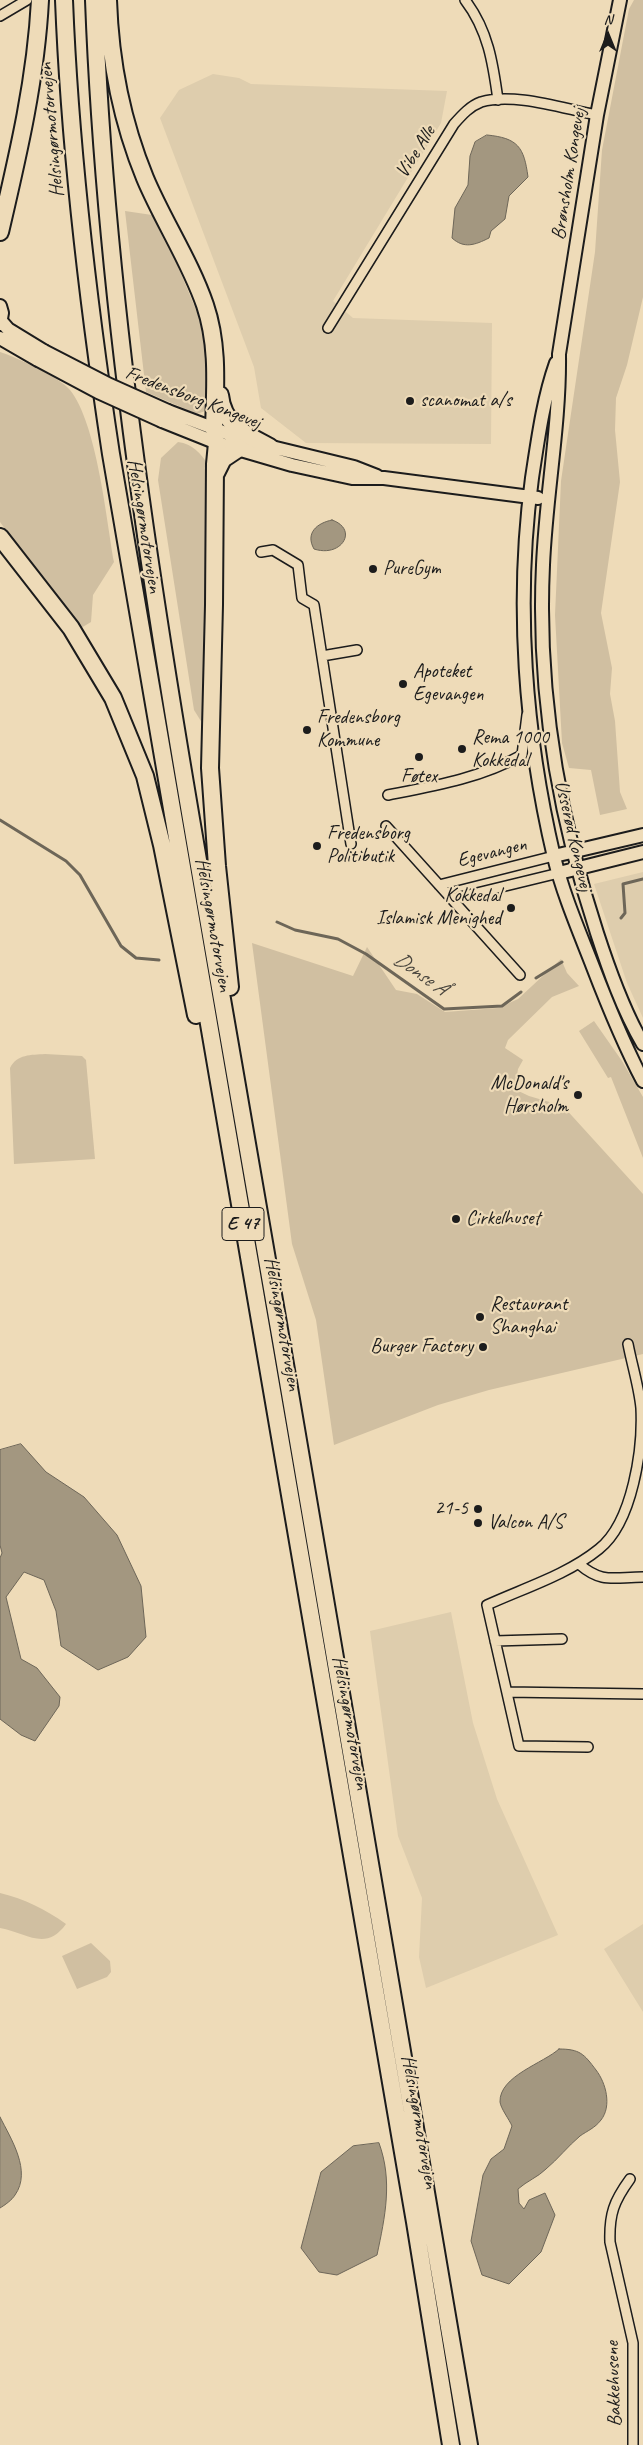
<!DOCTYPE html>
<html>
<head>
<meta charset="utf-8">
<style>
  body { margin:0 }
  #map { position:relative; width:643px; height:2445px; overflow:hidden; background:#eedbb8; font-family:Caveat,sans-serif }
  canvas { display:block }
  .north { position:absolute; left:583px; top:10px; width:50px; height:50px; -webkit-text-stroke:4px #eedbb8; paint-order:stroke; rotate:0deg; font-size:14px; font-weight:700; line-height:20px; text-align:center; color:#1c1c1c }
  .north::after { content:''; display:block; margin:auto; width:18px; height:22px; background:#1c1c1c; clip-path:polygon(50% 0,100% 100%,50% 72%,0 100%) }
</style>
</head>
<body>
<div id="map">
<canvas width="643" height="2445"></canvas>
<div class="north">N</div>
</div>
<script>
const g = document.querySelector('canvas').getContext('2d');
g.lineJoin = 'round';
function paint(path, color) { g.fillStyle = color; g.fill(path, 'evenodd'); }
function trace(path, color, width, dash) { g.strokeStyle = color; g.lineWidth = width; g.lineCap = dash ? 'butt' : 'round'; g.setLineDash(dash || []); g.stroke(path); }
function label(font, color, halo, rows, align = 'center') {
  g.font = font + ' Caveat,sans-serif'; g.lineWidth = 4.5; g.setLineDash([]); g.textBaseline = 'middle'; g.strokeStyle = halo; g.fillStyle = color; for (const [text, x, y, turn = 0] of rows) {
    g.save(); g.translate(x, y); g.rotate((+turn || 0) * Math.PI / 180); g.textAlign = isNaN(turn) ? turn : align; if (halo) g.strokeText(text, 0, 0); g.fillText(text, 0, 0); g.restore();
  }
}
const built = new Path2D(`
  M213,74L239,78L251,84L447,91L441,123L333,301L353,318L492,323L491,444L306,443L261,408L254,367L160,118L179,90Z
  M643,872V1018L627,983L594,884Z
  M451,1612L473,1723L497,1799L558,1935L426,1988L419,1957L422,1898L398,1836L370,1631Z
  M643,1924V2012L604,1949Z`);
const green = new Path2D(`
  M634,0H643V297L627,365L616,398L615,430L620,482L601,613L612,668L610,694L615,721L620,792L627,809L600,815L591,770L569,768L562,743L555,615L561,481L595,252L602,150L629,9Z
  M125,211L152,215L161,226L207,336L209,403L205,411L197,414L146,392Z
  M0,352C14,356 61,378 70,390C97,424 106,517 114,562L93,595L91,622L81,628L75,624L0,522Z
  M178,442C193,444 200,453 208,464L204,726L194,710L158,480L161,458Z
  M252,943L353,976L367,947L396,990L417,994L445,1012L498,1008L518,999L561,959L567,973L579,986L552,997L508,1040L505,1048L523,1060L518,1069L516,1081L508,1086L529,1096L563,1106L643,1194V1354L489,1390L438,1405L334,1445L316,1320L292,1244Z
  M594,1021L622,1061L643,1097V1158L611,1077L608,1078L579,1031Z
  M45,1054L82,1056L86,1060L95,1159L14,1164L10,1068C17,1054 31,1055 45,1054Z
  M0,1893C25,1899 45,1909 66,1924C46,1952 27,1933 0,1928Z
  M91,1943L110,1961L111,1972L107,1977L77,1989L62,1956Z`);
const water = new Path2D(`
  M487,135C518,138 524,147 528,177L509,196L505,219L491,231L489,238C475,245 464,249 452,238L455,208L468,185L470,156L475,142Z
  M332,520C359,529 342,558 314,549C305,533 317,523 332,520Z
  M21,1444L46,1472L84,1497L117,1535L141,1586L146,1637L128,1657L98,1670L61,1646L56,1611L44,1580L24,1572L6,1597L21,1659L37,1668L60,1697L59,1706L35,1741L21,1735L0,1719V1558L2,1553L0,1545V1450Z
  M559,2049C580,2049 584,2054 596,2070C606,2083 612,2106 601,2120C595,2128 587,2131 580,2136C568,2146 558,2159 546,2169C538,2177 527,2181 518,2189L519,2203L524,2209L529,2200L545,2193L555,2215L541,2252L509,2284L482,2275L471,2241L483,2175L491,2159L504,2149L512,2126C509,2119 501,2109 500,2102C499,2076 544,2063 559,2049Z
  M0,2117C11,2139 32,2171 15,2195C12,2200 5,2205 0,2208Z
  M379,2143C393,2181 385,2217 377,2255L337,2275L319,2272L301,2248L321,2172L353,2146Z`);
const stream = new Path2D(`
  M0,820L66,861L80,875L121,946L136,958L159,960
  M621,918L625,913L623,884L643,879
  M277,922L295,930L338,939L366,954L444,1009L502,1006L521,992
  M536,978L562,962`);
const street = new Path2D(`
  M465,0C488,30 493,63 498,100
  M0,16L27,0
  M328,328L454,124C462,115 470,106 481,102C514,92 564,109 597,115
  M261,552L273,550L298,565L302,598L314,605L351,844
  M322,656L357,650
  M388,795C434,786 481,778 522,755L527,715
  M386,826L520,975
  M439,885L554,856
  M452,899L559,873
  M579,1564C602,1584 614,1577 643,1577
  M495,1641L562,1639
  M507,1692L643,1694
  M588,1747L519,1746L487,1605C524,1588 567,1575 599,1549C633,1522 643,1448 641,1408C639,1387 632,1365 628,1344
  M630,2179C614,2201 609,2214 610,2242L633,2343V2445`);
const secondary = new Path2D(`
  M620,0L597,115L559,354C560,424 546,494 543,565C537,690 558,814 597,933C609,970 623,1010 643,1044
  M0,306L2,313L0,324
  M1,321L8,329L44,351
  M0,338L38,360
  M556,363C543,400 538,439 532,478C515,603 525,734 554,857C563,894 579,931 593,967C608,1006 624,1045 643,1081
  M168,411L247,441L354,467L377,476
  M162,421L217,443L292,465L352,478H384L538,498
  M554,856L643,835
  M559,873L643,852`);
const highway = new Path2D(`
  M64,0C70,152 88,303 111,454L415,2222L451,2445
  M94,0C108,373 178,742 241,1109C318,1554 394,1999 469,2445
  M108,0C110,60 122,122 145,178C163,221 190,261 205,305C219,346 215,388 214,430
  M0,232C18,155 36,79 40,0
  M220,395C223,425 245,434 270,447
  M217,443L215,464L214,605L210,768L217,866L230,987
  M216,473L223,459L238,449
  M0,537L71,628L113,698L145,776L162,845L196,1015`);
const secondaryBridge = new Path2D(`
  M44,351L110,385L168,411
  M38,360L98,392L162,421`);
const markers = [
  [410,401,5,"#1c1c1c"],
  [373,569,5,"#1c1c1c"],
  [403,684,5,"#1c1c1c"],
  [307,730,5,"#1c1c1c"],
  [462,749,5,"#1c1c1c"],
  [419,757,5,"#1c1c1c"],
  [317,846,5,"#1c1c1c"],
  [511,908,5,"#1c1c1c"],
  [578,1095,5,"#1c1c1c"],
  [456,1219,5,"#1c1c1c"],
  [480,1317,5,"#1c1c1c"],
  [483,1347,5,"#1c1c1c"],
  [478,1509,5,"#1c1c1c"],
  [478,1523,5,"#1c1c1c"]
];
const shields = [
  [243,1224,42]
];
const shieldNames = [
  ["E 47",243,1224]
];
const streetNames = [
  ["Helsingørmotorvejen",52,130,-95],
  ["Vibe Alle",416,152,-58],
  ["Brønsholm Kongevej",569,174,-81],
  ["Fredensborg Kongevej",193,398,21],
  ["Helsingørmotorvejen",144,526,81],
  ["Usserød Kongevej",573,836,77],
  ["Egevangen",492,853,-14],
  ["Helsingørmotorvejen",213,925,80],
  ["Helsingørmotorvejen",282,1324,80],
  ["Helsingørmotorvejen",350,1723,80],
  ["Helsingørmotorvejen",419,2122,80],
  ["Bakkehusene",614,2384,-92]
];
const poiNames = [
  ["scanomat a/s",420,401],
  ["PureGym",383,569],
  ["Apoteket",413,672],
  ["Egevangen",413,695],
  ["Fredensborg",317,718],
  ["Kommune",317,741],
  ["Rema 1000",472,738],
  ["Kokkedal",472,761],
  ["Føtex",419,777,"center"],
  ["Fredensborg",327,834],
  ["Politibutik",327,857],
  ["Kokkedal",501,896,"right"],
  ["Islamisk Menighed",501,919,"right"],
  ["McDonald's",568,1084,"right"],
  ["Hørsholm",568,1107,"right"],
  ["Cirkelhuset",466,1219],
  ["Restaurant",490,1305],
  ["Shanghai",490,1328],
  ["Burger Factory",473,1347,"right"],
  ["21-5",468,1509,"right"],
  ["Valcon A/S",488,1523]
];
const waterNames = [
  ["Donse Å",420,974,35]
];
paint(built, '#decdad');
paint(green, '#d0bfa1');
paint(water, '#a39780');
trace(water, '#6d6658', 1);
trace(stream, '#6d6658', 3);
trace(street, '#1c1c1c', 12);
trace(secondary, '#1c1c1c', 16);
trace(highway, '#1c1c1c', 20);
trace(street, '#eedbb8', 9);
trace(secondary, '#eedbb8', 12);
trace(highway, '#eedbb8', 16);
trace(secondaryBridge, '#1c1c1c', 16, []);
trace(secondaryBridge, '#eedbb8', 12);
for (const [x, y, r, color] of markers) { const dot = new Path2D(); dot.arc(x, y, r, 0, 2 * Math.PI); g.fillStyle = color; g.fill(dot); trace(dot, '#eedbb8', 2); }
for (const [x, y, w] of shields) { const box = new Path2D(); box.roundRect(x - w / 2, y - 16.5, w, 33, 4); g.fillStyle = '#eedbb8'; g.fill(box); trace(box, '#1c1c1c', 1); }
label('bold 19px', '#1c1c1c', null, shieldNames);
label('20px', '#1c1c1c', '#eedbb8', streetNames);
label('20px', '#1c1c1c', '#eedbb8', poiNames, 'left');
label('italic 21px', '#4b473f', '#eedbb8', waterNames);
</script>
</body>
</html>
